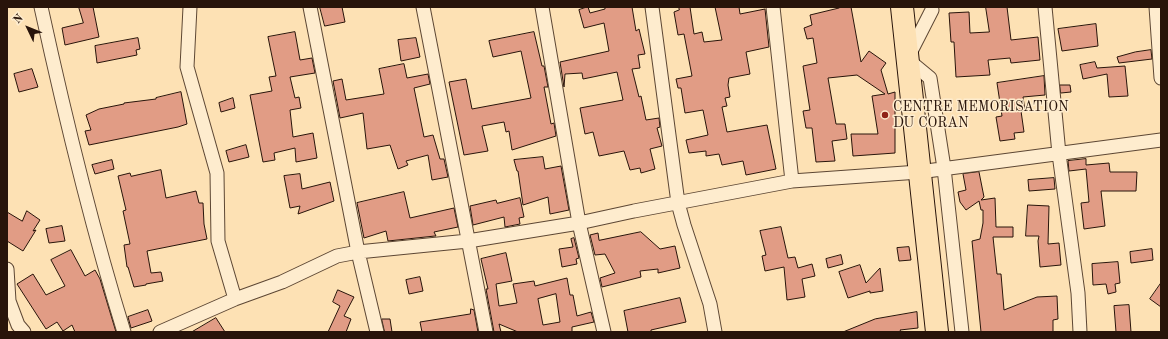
<!DOCTYPE html>
<html>
<head>
<meta charset="utf-8">
<style>
  body { margin:0 }
  #map { position:relative; width:1168px; height:339px; overflow:hidden; background:#fde1b4; font-family:"Old Standard TT",serif }
  canvas { display:block }
  .frame { position:absolute; inset:0; border:8px solid #28140a; pointer-events:none }
  .north { position:absolute; left:8px; top:8px; width:40px; height:40px; -webkit-text-stroke:3px #feecce; paint-order:stroke; rotate:313deg; font-size:11px; font-weight:700; line-height:16px; text-align:center; color:#28140a }
  .north::after { content:''; display:block; margin:auto; width:14px; height:18px; background:#28140a; clip-path:polygon(50% 0,100% 100%,50% 72%,0 100%) }
</style>
</head>
<body>
<div id="map">
<canvas width="1168" height="339"></canvas>
<div class="frame"></div>
<div class="north">N</div>
</div>
<script>
const g = document.querySelector('canvas').getContext('2d');
g.lineJoin = 'round';
function paint(path, color) { g.fillStyle = color; g.fill(path, 'evenodd'); }
function trace(path, color, width, dash) { g.strokeStyle = color; g.lineWidth = width; g.lineCap = dash ? 'butt' : 'round'; g.setLineDash(dash || []); g.stroke(path); }
function label(font, color, halo, rows, align = 'center') {
  g.font = font + ' "Old Standard TT",serif'; g.lineWidth = 3; g.setLineDash([]); g.textBaseline = 'middle'; g.strokeStyle = halo; g.fillStyle = color; for (const [text, x, y, turn = 0] of rows) {
    g.save(); g.translate(x, y); g.rotate((+turn || 0) * Math.PI / 180); g.textAlign = isNaN(turn) ? turn : align; if (halo) g.strokeText(text, 0, 0); g.fillText(text, 0, 0); g.restore();
  }
}
const building = new Path2D(`
  M79,7H93L99,37L65,45L62,28L83,23Z
  M320,7H342L345,22L325,26Z
  M588,7L590,13L605,9V7H632L636,31L639,29L645,54L638,55L640,68L632,69L639,97L641,96L646,120L659,118L660,127L657,128L662,146L650,149L655,169L641,173L640,168L630,170L624,151L599,156L593,132L585,134L580,108L623,100L617,72L583,79L582,73L565,74L564,87L560,62L609,51L604,23L584,28L579,10Z
  M679,7H690L694,34L702,32L704,42L722,40L715,7H739L740,14L765,9L769,47L746,52L750,74L729,78L728,85L730,97L725,98L727,106L722,107L727,132L767,125L776,169L746,175L743,161L722,165L719,154L706,156V151L689,153L686,140L708,135L703,110L685,113L681,88H678L676,79L692,76L684,34L678,35L674,12L679,10Z
  M839,7H851L861,62L869,51L886,63L881,70L888,94L895,92V153L853,156L851,134H878L872,96L885,94L857,75L828,78L836,124H845L847,139L832,141L835,161L816,162L812,128H806L803,111L810,110L803,66L817,63L813,38L807,39L804,28L812,25L810,15L839,8Z
  M986,7H1007L1011,40L1038,37L1040,60L1011,63L1010,58L988,60L990,75L956,77L954,42H951L949,13L969,12L970,33L989,32Z
  M1096,24L1098,46L1062,51L1058,29Z
  M295,32L300,60L312,58L315,73L290,77L295,98L299,97L301,108L290,110L293,137L313,133L317,158L296,162L295,148L274,153L275,160L263,162L250,95L272,91L269,77L276,76L268,37Z
  M534,32L542,66H544L548,87H544L551,124L554,123L556,136L512,150L509,131L506,132L504,122L482,126L488,151L464,155L449,82L466,79L472,109L531,98L521,51L493,57L489,41Z
  M138,38L140,49L136,50L137,55L97,63L95,46Z
  M416,38L420,57L401,61L398,40Z
  M1151,50L1152,59L1119,63L1117,57L1135,52Z
  M1095,62L1097,68L1125,66L1128,96L1109,97L1107,74L1083,79L1080,65Z
  M404,64L407,78L428,74L430,84L414,88L424,137L433,135L440,159H444L448,177L432,180L428,155L406,161L408,165L398,169L390,145L367,149L363,113L340,118L333,81L342,79L346,100L384,94L379,69Z
  M32,69L38,87L19,92L14,74Z
  M1044,76L1045,95L1023,97L1025,111H1021L1024,132L1014,133L1015,139L1000,141L996,117L1002,116L997,83Z
  M1060,85H1070L1071,92L1061,93Z
  M181,92L187,124L178,127L89,145L85,131L91,130L86,115L99,109L124,104V103L156,99V98Z
  M233,98L235,108L221,112L219,103Z
  M246,145L249,157L229,162L226,151Z
  M543,157L545,169L561,166L569,210L550,214L548,197L523,205L518,171H517L514,160Z
  M1086,159V165L1109,163L1110,172H1137L1136,191H1101L1105,226L1084,229L1081,203L1089,202L1086,169L1069,171L1068,161Z
  M112,160L114,169L95,174L92,165Z
  M161,170L166,198L196,191L199,203H203L204,224L207,239L147,251L151,273L161,272L163,281L146,284V285L134,287L128,267H127L124,245L130,244L123,211L126,210L118,176L130,173L131,176Z
  M979,172L984,197L981,200L995,198L996,227H1013V237H993L997,274H1001L1004,310L1037,297L1057,296L1058,319L1053,320V332H981L972,241L980,239L983,223V210H981L979,201L966,210L960,202L958,192L966,190L963,174Z
  M300,174L302,189L330,182L334,201L298,214L300,206L290,208L284,176Z
  M1054,178L1055,189L1029,191L1028,180Z
  M404,192L410,218L454,208L458,227L434,232L436,236H435L388,241L386,231L364,238L357,203Z
  M520,198L524,217L519,218L520,224L505,227L504,217L473,225L470,206L496,200L497,203Z
  M1028,205L1049,206L1048,244L1059,243L1061,265L1040,267L1038,241L1039,236H1026Z
  M27,211L40,220L33,231L36,230L23,251L7,241V212L22,221Z
  M62,226L65,241L49,243L46,229Z
  M781,227L788,258L795,257L798,268L812,264L815,276L802,279L805,297L787,300L784,267L765,271L762,256L766,255L760,231Z
  M641,232L660,249L675,246L680,268L658,273V269L640,271L641,277L602,287L600,278L615,273L605,254L595,255L590,235L598,233L599,240Z
  M574,238L579,258L576,259L577,264L562,267L559,249L573,247L571,239Z
  M909,247L911,260L899,261L897,248Z
  M1152,249L1153,260L1131,263L1130,252Z
  M71,250L85,276L95,270L100,279L116,332H75L72,325L63,331L57,322L46,329L17,284L33,274L46,295L65,286L51,260Z
  M506,253L512,281L496,284L499,306L517,303L513,284L534,281L535,286L567,278L570,295H573L577,316L591,312L594,322L572,327V332H518L499,324L501,332H494L486,289H488L481,259ZM556,294L560,322L543,325L538,299Z
  M841,255L843,264L828,268L826,259Z
  M1118,262L1120,283L1115,284L1116,292L1108,294L1106,284L1093,285L1092,264Z
  M860,265L866,283L880,268L883,291L870,293V291L848,298L839,272Z
  M420,277L423,291L409,294L406,280Z
  M1161,283V307L1150,299Z
  M338,290L354,297L344,316L351,319L346,332H328L340,306L333,302Z
  M680,298L686,322L651,330V332H628L624,311Z
  M1129,305L1131,332H1116L1114,306Z
  M471,309L474,310L478,332H422L420,322L470,314Z
  M148,310L152,321L131,328L128,317Z
  M917,312L918,328L900,330L901,332H843L875,319Z
  M216,318L225,332H192Z
  M382,319H390L392,332H385Z`);
const minor = new Path2D(`
  M41,7C65,117 91,225 124,332
  M190,7L187,67L217,173L218,241L235,299
  M310,7L358,252L377,332
  M423,7L486,332
  M542,7L579,223L604,332
  M652,7L678,203L684,225L710,304L715,332
  M773,7L792,181
  M1045,7L1059,154L1078,293L1080,332
  M1156,7L1161,78
  M932,10L907,59L930,78L944,168L962,332
  M7,269L9,301L18,325L24,332
  M160,332L235,299L282,282L337,256L358,252L468,241L579,223L634,211L792,181L919,172L1161,140`);
const trunk = new Path2D(`
  M902,7L937,332`);
const markers = [
  [885,115,4,"#8f2418"]
];
const poiNames = [
  ["CENTRE MEMORISATION",893,107],
  ["DU CORAN",893,123]
];
paint(building, '#e19c85');
trace(building, '#28140a', 1);
trace(minor, '#5d4734', 15);
trace(trunk, '#28140a', 24);
trace(minor, '#feecce', 13);
trace(trunk, '#fde1b4', 22);
for (const [x, y, r, color] of markers) { const dot = new Path2D(); dot.arc(x, y, r, 0, 2 * Math.PI); g.fillStyle = color; g.fill(dot); trace(dot, '#feecce', 1.5); }
label('14px', '#28140a', '#feecce', poiNames, 'left');
</script>
</body>
</html>
